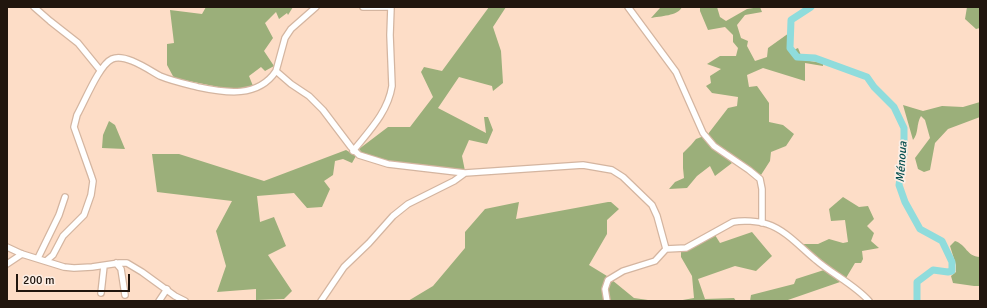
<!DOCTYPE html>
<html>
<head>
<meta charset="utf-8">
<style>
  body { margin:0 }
  #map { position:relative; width:987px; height:308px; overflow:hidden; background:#fdddc7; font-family:Signika,sans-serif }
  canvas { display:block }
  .frame { position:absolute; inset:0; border:8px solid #21160e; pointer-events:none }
  .scale { position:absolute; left:16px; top:274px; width:114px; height:18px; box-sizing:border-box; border:2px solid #21160e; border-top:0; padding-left:5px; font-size:12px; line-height:14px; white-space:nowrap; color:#21160e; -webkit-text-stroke:3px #fbeee5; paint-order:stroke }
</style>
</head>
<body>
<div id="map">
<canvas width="987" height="308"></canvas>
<div class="frame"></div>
<div class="scale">200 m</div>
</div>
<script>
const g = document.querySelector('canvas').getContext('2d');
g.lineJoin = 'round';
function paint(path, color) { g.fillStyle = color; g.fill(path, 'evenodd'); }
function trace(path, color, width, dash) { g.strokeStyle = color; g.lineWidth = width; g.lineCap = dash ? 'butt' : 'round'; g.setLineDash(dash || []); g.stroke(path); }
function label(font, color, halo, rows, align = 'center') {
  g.font = font + ' Signika,sans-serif'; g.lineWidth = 3.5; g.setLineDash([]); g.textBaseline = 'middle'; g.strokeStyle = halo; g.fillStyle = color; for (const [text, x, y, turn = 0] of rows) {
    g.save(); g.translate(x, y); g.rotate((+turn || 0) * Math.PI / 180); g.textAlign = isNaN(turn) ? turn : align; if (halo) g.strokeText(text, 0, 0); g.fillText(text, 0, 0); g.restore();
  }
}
const forest = new Path2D(`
  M206,7H293L288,15L287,13L279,19L276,12L265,23L273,38L264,51L274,66L265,71L261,67L249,76L253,86L233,90L174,78L167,65V44L174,43L170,10L202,14Z
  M489,7H506L493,27L501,51L503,83L493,91L492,86L459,77L438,108L486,133L484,117H488L493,130L487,144L469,140L462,156L465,171L409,165L364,155L359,149L388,127H410L433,97L421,72L424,67L442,71Z
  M646,7H682C678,16 660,16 651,18L660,8Z
  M700,7H717L720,17L726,21L747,9L760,7L762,12L745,15L737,25L741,38L748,41L747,46L755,61L767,57L768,48L789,33V52L798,48L803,60L823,63V66L805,63V81L763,68L747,75L749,87L757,86L769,103V122L783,125L794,134L786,146L771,152L770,161L761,175L716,145L708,134L728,108L737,106L738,97L712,93L706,86L711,83L710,76L721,69L707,64L720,56H736L738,48L733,42V35L725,27L708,30L700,11Z
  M967,7H980V28L976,29L965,19Z
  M980,102V117L948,129L935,143L930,170L924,172L918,169L915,158L930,138L925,120L921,116C916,124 919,133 913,140L903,105L923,111L942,106L963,107Z
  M109,121L115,125L125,149L102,148L103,135Z
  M704,136L714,147L732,163L715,176L710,166L697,176L687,188L669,189L675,182L684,178L683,168V153L691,145L696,139Z
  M346,150L356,156L352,163L343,159L335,161L333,175L324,181L330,189L322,207L307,208L294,193L257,196L260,222L274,217L286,246L268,255L292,291L284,299L256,300V289L217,292L226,266L216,231L232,201L157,192L152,154H179L264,181Z
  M843,197L859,207L868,206L874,219L867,226L874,233L871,241L879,248L862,251L863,259L861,263H855L846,278L819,259L802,244H818L829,239L843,243L848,242L845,220L831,221L829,209Z
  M519,202L516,219L608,202H611L619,209L607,220V234L589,265L607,276L602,289L604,301H408L433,286L465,248V232L485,209Z
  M752,232L772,256L756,271L735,266L698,279L705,299L734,298L736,301H677L694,298L692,276L681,257V252L689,249L715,235L720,243Z
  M955,241C967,245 966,256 980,257V286H974L953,283L951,276L956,272V265L950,246Z
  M824,270L840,282L785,301H750L751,295L794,284L796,279Z
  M612,280L634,298L655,301H609L606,288Z`);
const river = new Path2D(`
  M811,7L791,20L790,48L797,57L815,58L867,77L874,87L894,107L904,128V153L899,185L905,202L920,229L942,241L952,262V271L948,272L933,270L917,282V301`);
const minor = new Path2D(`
  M34,7L50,21L78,43L100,70
  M363,7H389
  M628,7L676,72L703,133L714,146L749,170L760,179L762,189V223
  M276,71L291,84L309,96L323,110L351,147L359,155L388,164L465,173
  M353,151C369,131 388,112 392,86L390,35L391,7
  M7,247L22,254L64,267L74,268L92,267L119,263H127L142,272L175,296L185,301
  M38,258L59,215L65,197
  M46,261L53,255L63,236L84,215L91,195L93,181L91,175L74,127L77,115C85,101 99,65 112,59C125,53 149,70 160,76C172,81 186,84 198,87C226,93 258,98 276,71L285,38L291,29L316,7
  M116,263L121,269L125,295
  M7,264L22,254
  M101,293L104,266
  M159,301L167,289
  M321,301L344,267L369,243L393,216L408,204L454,181L465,173L583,165L612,170L623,177L652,205L657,216L666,249L686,248L733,222C743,220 758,221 767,224C786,230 801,248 816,260C832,274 855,285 869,301
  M607,301L605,289L608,280L623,271L655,261L666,249`);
const waterNames = [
  ["Ménoua",902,162,-86]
];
paint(forest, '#9baf7a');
trace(river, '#8fdcdc', 7);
trace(minor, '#d4b5a0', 8);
trace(minor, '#fff', 5.5);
label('italic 12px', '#075050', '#fbeee5', waterNames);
</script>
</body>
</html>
